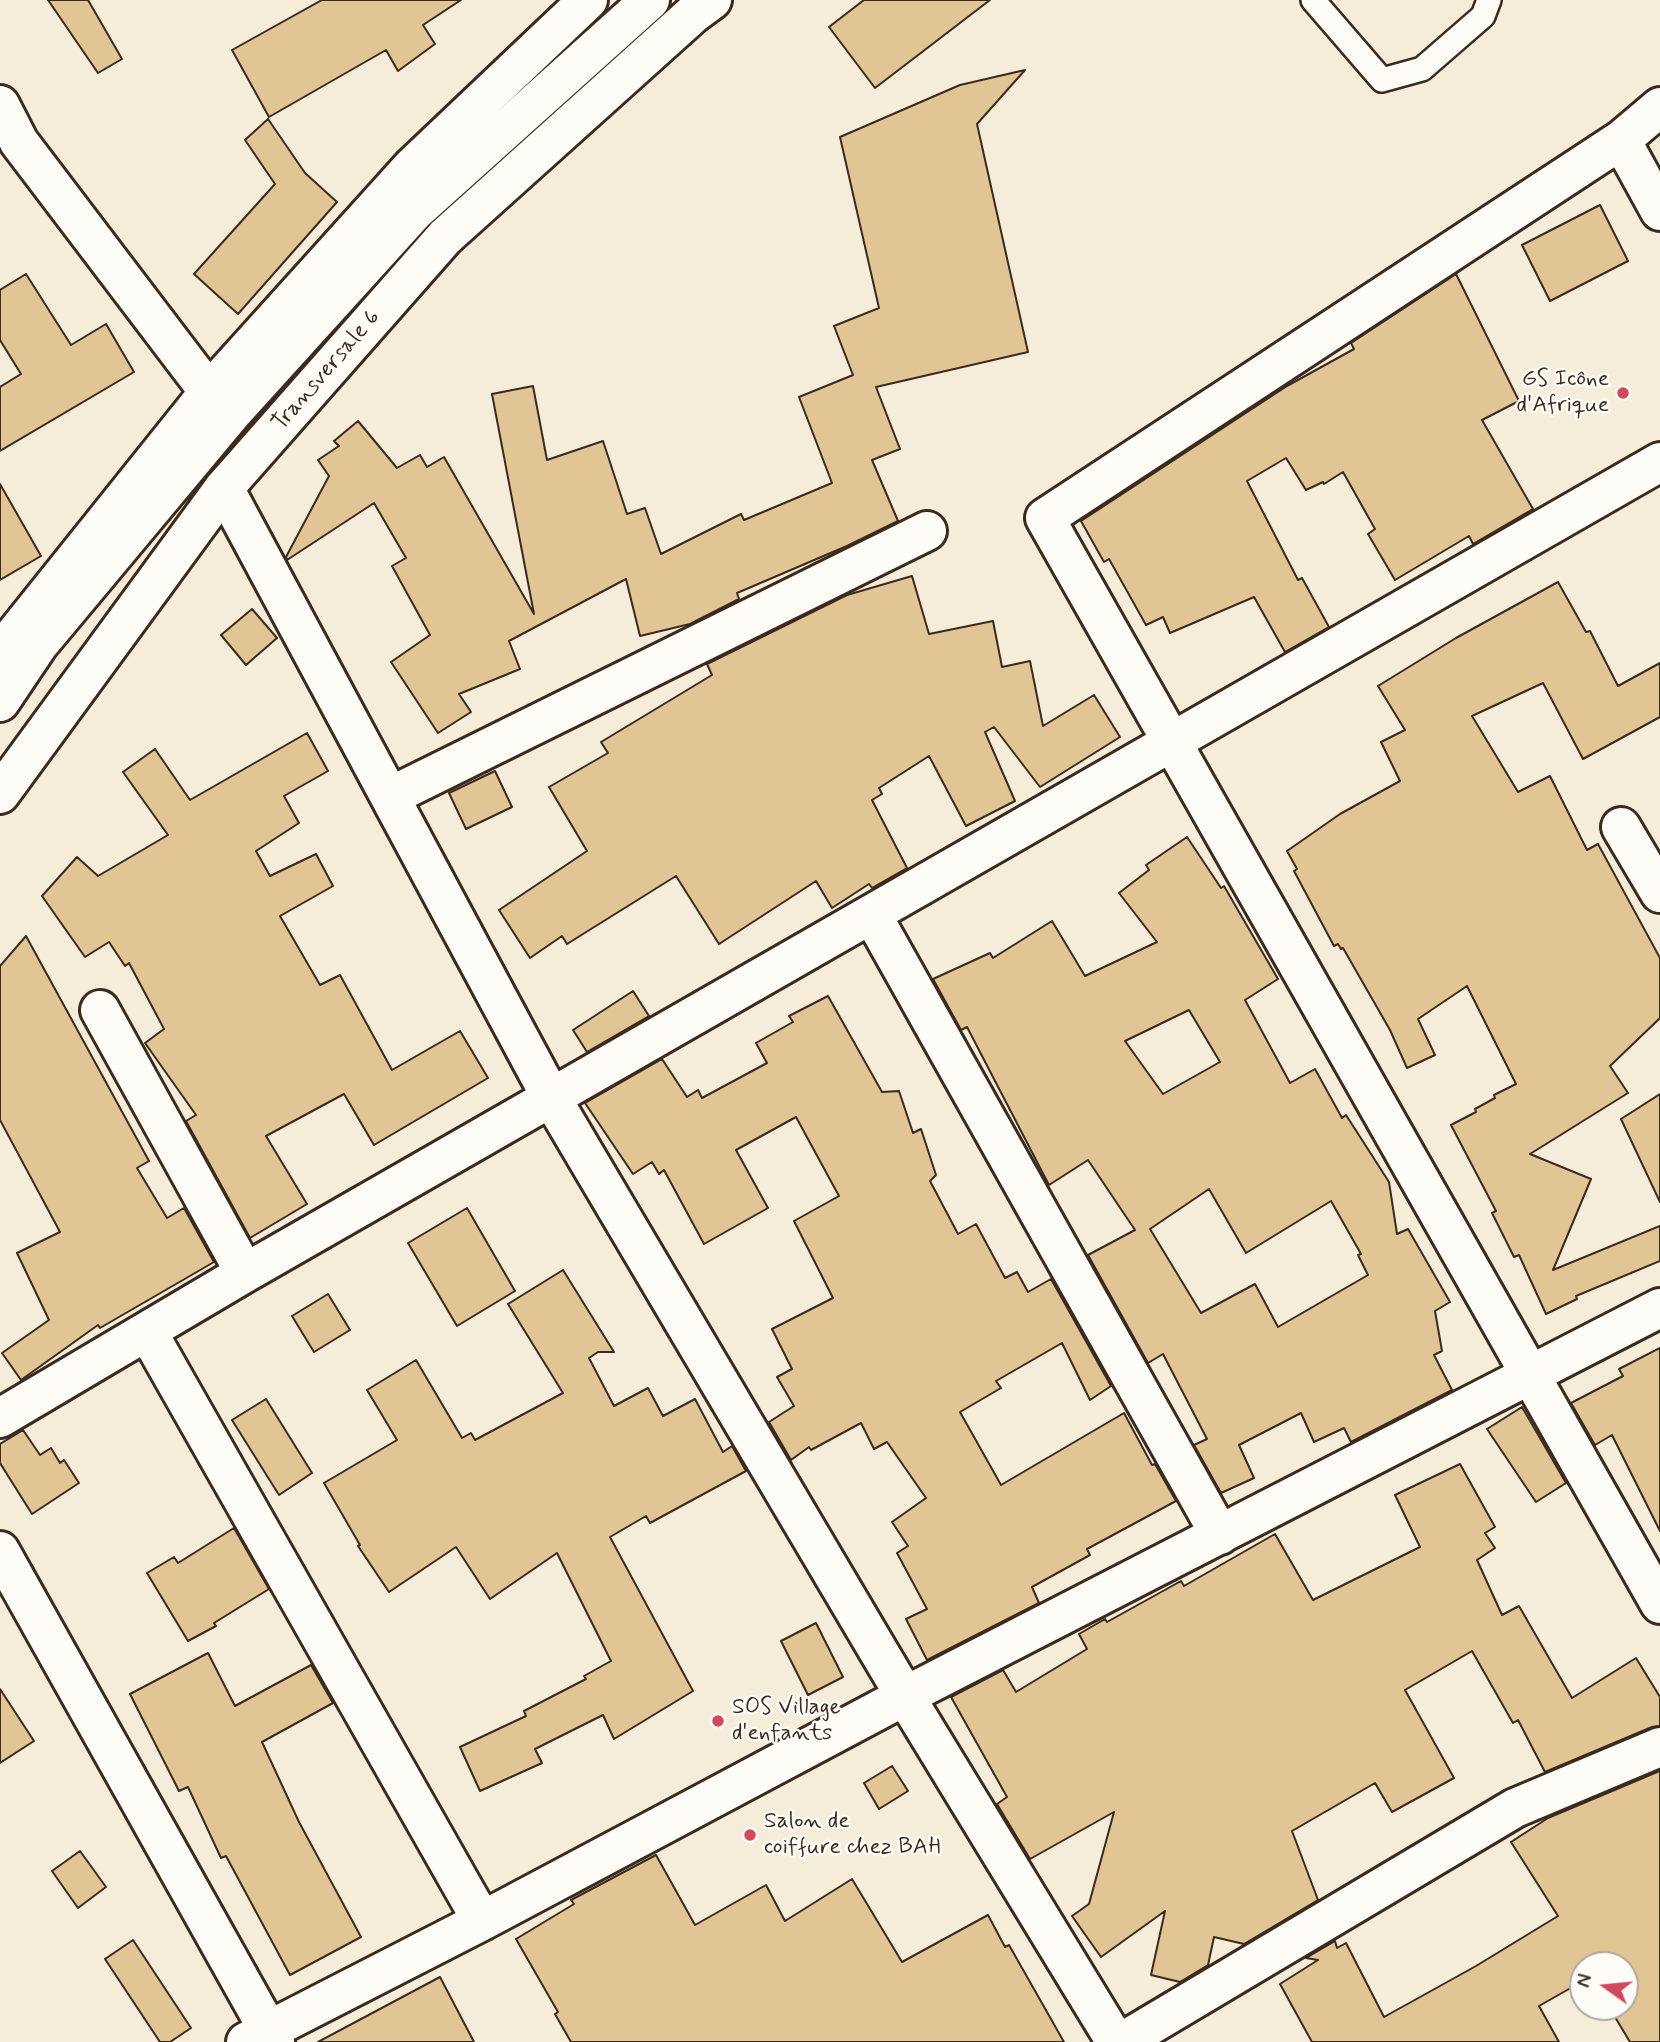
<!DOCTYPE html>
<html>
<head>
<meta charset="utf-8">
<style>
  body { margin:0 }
  #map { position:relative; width:1660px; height:2042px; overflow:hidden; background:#f5ecda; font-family:Mynerve,sans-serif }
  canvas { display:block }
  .north { position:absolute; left:1569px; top:1951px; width:70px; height:70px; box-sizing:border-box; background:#fdfcf7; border:2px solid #afa8a0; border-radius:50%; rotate:285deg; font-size:19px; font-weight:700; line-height:28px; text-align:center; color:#3b2a1e }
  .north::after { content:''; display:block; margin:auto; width:24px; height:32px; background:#d1495b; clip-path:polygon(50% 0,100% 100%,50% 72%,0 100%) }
</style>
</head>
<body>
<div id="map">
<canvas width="1660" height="2042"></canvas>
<div class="north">N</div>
</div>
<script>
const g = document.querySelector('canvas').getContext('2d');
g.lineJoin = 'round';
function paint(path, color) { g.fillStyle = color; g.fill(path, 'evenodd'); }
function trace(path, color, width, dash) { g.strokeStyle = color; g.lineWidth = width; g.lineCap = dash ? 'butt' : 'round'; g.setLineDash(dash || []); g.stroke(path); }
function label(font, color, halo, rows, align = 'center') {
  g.font = font + ' Mynerve,sans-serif'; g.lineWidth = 5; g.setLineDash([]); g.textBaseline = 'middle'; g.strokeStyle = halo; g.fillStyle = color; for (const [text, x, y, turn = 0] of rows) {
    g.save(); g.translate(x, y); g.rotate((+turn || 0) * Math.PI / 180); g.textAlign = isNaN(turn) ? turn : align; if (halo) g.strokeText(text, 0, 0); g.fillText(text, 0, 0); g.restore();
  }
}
const building = new Path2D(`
  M48,0H88L122,59L98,73Z
  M322,0H461L423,25L435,44L398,71L386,50L269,117L232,50Z
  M864,0H990L875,88L829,27Z
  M1025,70L977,124L1028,352L876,387L900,449L872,460L898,521L847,546L737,593L739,599L690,624L640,636L626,579L509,641L520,669L459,694L471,712L438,733L391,662L430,635L392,566L406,558L374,503L287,560L286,557L329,476L318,460L339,446L334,441L358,421L397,468L420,455L427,467L444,457L534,614L492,394L533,386L547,460L603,441L627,514L645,508L661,554L741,514L744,520L832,483L799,397L853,375L834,326L879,308L840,137L960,85Z
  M268,119L305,173L337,202L238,314L194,274L275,184L245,140Z
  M1600,205L1628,261L1550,301L1522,245Z
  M26,274L71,345L106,324L134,372L0,451V387L21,374L0,340V290Z
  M1456,274L1519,401L1482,420L1533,509L1473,544L1469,536L1395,580L1368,534L1375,529L1343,472L1324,484L1323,482L1306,490L1286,458L1247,481L1298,580L1302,578L1329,627L1285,652L1254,597L1170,633L1163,617L1146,625L1109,559L1104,562L1081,521L1287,386L1354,349L1351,343Z
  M0,484L41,556L0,580Z
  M912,576L929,634L993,621L1002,667L1030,661L1043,726L1094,695L1120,737L1040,787L994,727L985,732L1015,801L966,826L929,756L879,788L882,794L872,800L907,868L872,888L869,884L832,908L816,881L719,944L676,876L567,944L562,936L530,958L499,910L587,851L549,787L608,753L601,742L712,675L707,664L847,595Z
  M1558,582L1586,632L1590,631L1618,686L1660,663V717L1583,759L1543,683L1472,716L1518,792L1550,776L1587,850L1598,844L1660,958V1018L1610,1066L1628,1093L1530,1154L1591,1179L1553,1270L1660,1226V1261L1576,1296L1577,1299L1546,1314L1519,1255L1514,1257L1492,1213L1496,1211L1451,1125L1476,1112L1475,1109L1495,1098L1494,1095L1516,1084L1467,986L1418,1019L1435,1055L1407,1068L1390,1030L1343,948L1341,949L1338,944L1334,946L1294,871L1297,869L1287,851L1340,814L1400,781L1381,742L1405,730L1378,686L1456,638Z
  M252,609L277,638L246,665L221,635Z
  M307,733L328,771L284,796L299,823L256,851L270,876L316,854L333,886L280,916L320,985L340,975L392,1070L460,1031L488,1078L374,1145L344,1094L266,1136L307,1204L250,1238L186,1121L196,1115L145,1043L164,1029L129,963L125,966L109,942L85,957L42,896L77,857L98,876L168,835L123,772L155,749L190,800Z
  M495,771L512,807L466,829L449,793Z
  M1187,837L1221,888L1224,886L1278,979L1245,1000L1290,1083L1315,1069L1342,1118L1346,1115L1389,1182L1397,1234L1408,1229L1450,1302L1435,1311L1442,1351L1434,1355L1452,1390L1351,1442L1344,1428L1314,1442L1301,1413L1239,1445L1254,1478L1221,1493L1194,1445L1207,1439L1163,1354L1148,1363L1088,1255L1135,1230L1088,1160L1049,1185L967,1027L961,1030L933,979L990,953L993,958L1052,921L1085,976L1157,942L1119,893L1149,870L1146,865ZM1189,1010L1220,1062L1163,1094L1125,1041ZM1209,1189L1246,1253L1331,1201L1361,1254L1358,1255L1368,1275L1278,1327L1255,1284L1201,1313L1150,1229Z
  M26,936L149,1161L137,1168L167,1218L184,1208L214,1262L100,1328L98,1325L21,1380L2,1353L49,1320L17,1253L60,1232L0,1120V966Z
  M633,991L649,1016L587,1052L573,1030Z
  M828,996L882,1092L899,1091L913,1133L921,1129L936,1175L930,1181L958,1234L976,1224L1005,1278L1017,1272L1028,1292L1051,1279L1111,1386L1090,1400L1062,1343L996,1381L1001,1388L960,1412L1001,1485L1124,1413L1152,1465L1155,1464L1176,1501L1087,1549L1090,1555L1032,1587L1039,1603L927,1660L906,1619L927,1609L897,1553L908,1546L892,1522L926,1498L887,1442L874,1449L861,1423L811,1450L809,1447L791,1460L769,1422L794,1406L777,1377L792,1369L772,1329L833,1298L794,1221L839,1196L796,1117L736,1150L768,1208L704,1244L664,1170L659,1174L652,1162L633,1174L585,1103L662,1059L687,1097L698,1090L702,1098L767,1063L756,1043L793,1022L789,1016Z
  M1660,1094V1202L1621,1119Z
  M467,1208L515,1291L457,1326L408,1243Z
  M563,1270L614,1352H598L589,1358L614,1406L648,1388L663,1416L695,1399L723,1452L732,1446L746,1471L650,1523L646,1516L610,1537L693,1691L614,1739L603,1715L535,1749L542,1763L480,1791L460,1747L526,1716L524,1711L586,1679L584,1676L611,1661L557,1553L490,1599L456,1547L389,1592L358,1546L360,1545L324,1483L397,1440L367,1390L416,1360L462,1438L471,1433L475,1440L563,1393L508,1304Z
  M328,1294L350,1330L314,1352L292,1316Z
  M1660,1348V1531L1612,1435L1595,1445L1571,1403L1623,1376L1619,1369Z
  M266,1399L312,1473L279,1495L232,1420Z
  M1522,1407L1566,1483L1536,1502L1487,1429Z
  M23,1430L40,1455L51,1448L60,1463L64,1460L79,1483L32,1514L0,1463V1444Z
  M1460,1464L1495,1527L1485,1533L1495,1548L1477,1560L1502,1615L1519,1606L1572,1698L1636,1658L1660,1697V1726L1652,1727L1545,1772L1518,1720L1513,1723L1472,1651L1405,1690L1454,1778L1392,1812L1375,1783L1292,1831L1318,1900L1244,1944L1214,1937L1208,1965L1180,1982L1151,1975L1165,1911L1101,1957L1072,1916L1089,1904L1114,1812L1030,1859L997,1804L1007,1797L951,1697L1003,1670L1016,1692L1087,1649L1079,1634L1105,1619L1107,1622L1181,1581L1184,1586L1275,1534L1313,1600L1420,1547L1395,1495Z
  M234,1528L269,1589L214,1623L216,1626L188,1641L147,1573L174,1557L178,1563Z
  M816,1623L843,1677L808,1695L781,1641Z
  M208,1653L235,1706L311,1665L333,1703L262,1742L299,1822L361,1937L290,1975L226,1856L221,1858L188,1787L179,1791L130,1694Z
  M0,1689L34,1741L0,1763Z
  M892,1766L908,1791L879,1809L864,1783Z
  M1660,1771V2042H1630L1609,2007H1625V1965H1583V1981L1539,2006L1559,2042H1312L1280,1984L1318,1960L1306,1958L1335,1941L1337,1948L1346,1943L1384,2017L1476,1966L1558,1916L1511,1842L1548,1818Z
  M80,1851L106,1887L78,1908L52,1871Z
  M656,1855L695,1925L766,1885L785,1921L852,1879L902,1962L988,1915L1005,1947L1009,1945L1064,2042H571L555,2014L558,2012L516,1939L574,1904L571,1900Z
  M133,1940L191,2028L170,2042H160L105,1959Z
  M440,1977L474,2042H318Z`);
const service = new Path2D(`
  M1313,0L1382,80L1422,69L1483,16L1489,0`);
const minor = new Path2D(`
  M0,105L19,142L209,392L227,410
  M1660,107L1621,140L1045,518L1660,1604
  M1621,140L1660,211
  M224,488L552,1099L905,1696L1116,2042
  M0,653L209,392L412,167L588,0
  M391,796L927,531
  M1621,827L1660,893
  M872,915L1220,1535
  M100,1010L245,1273
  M147,1331L482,1921
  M0,1418L245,1273L1660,462
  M0,1551L275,2042
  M246,2042L482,1921L905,1696L1660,1308
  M1122,2042L1515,1808L1660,1747`);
const secondary = new Path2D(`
  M0,702L39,644L231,414L415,211L650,0
  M0,794L224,488L445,237L693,14L712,0`);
const markers = [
  [1623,393,7,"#d1495b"],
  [718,1721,7,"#d1495b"],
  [750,1835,7,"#d1495b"]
];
const streetNames = [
  ["Transversale 6",327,371,-49]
];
const poiNames = [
  ["GS Icône",1609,380,"right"],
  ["d'Afrique",1609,406,"right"],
  ["SOS Village",732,1708],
  ["d'enfants",732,1734],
  ["Salon de",764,1822],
  ["coiffure chez BAH",764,1848]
];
paint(building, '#e1c595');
trace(building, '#3b2a1e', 2);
trace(service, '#3b2a1e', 28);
trace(minor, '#3b2a1e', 44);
trace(secondary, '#3b2a1e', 44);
trace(service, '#fdfcf7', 23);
trace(minor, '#fdfcf7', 38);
trace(secondary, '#fdfcf7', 38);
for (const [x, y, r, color] of markers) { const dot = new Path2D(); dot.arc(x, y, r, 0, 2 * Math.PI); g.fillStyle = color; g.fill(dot); trace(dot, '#fdfcf7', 2.5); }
label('23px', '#3b2a1e', '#fdfcf7', streetNames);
label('23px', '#3b2a1e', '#fdfcf7', poiNames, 'left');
</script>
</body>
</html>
